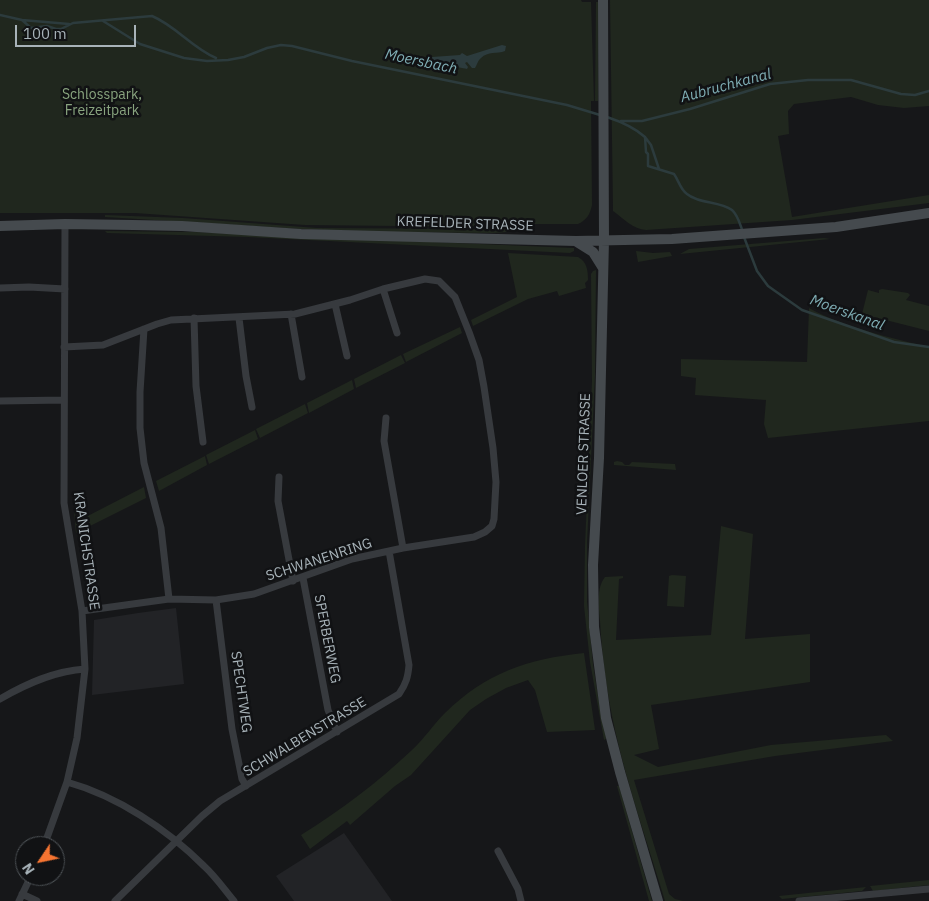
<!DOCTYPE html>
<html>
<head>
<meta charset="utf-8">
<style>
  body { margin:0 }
  #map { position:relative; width:929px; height:901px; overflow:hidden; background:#161719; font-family:"IBM Plex Sans",sans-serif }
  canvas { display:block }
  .north { position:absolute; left:15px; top:836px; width:50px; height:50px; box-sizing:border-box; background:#111214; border:1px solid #4d5256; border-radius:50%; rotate:236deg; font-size:14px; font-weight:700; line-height:20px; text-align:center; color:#a8b3b9 }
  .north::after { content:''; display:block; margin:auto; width:18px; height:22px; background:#f67431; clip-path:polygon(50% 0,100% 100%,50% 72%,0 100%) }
  .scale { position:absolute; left:15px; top:25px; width:121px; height:22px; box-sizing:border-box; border:2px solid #a8b3b9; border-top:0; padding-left:6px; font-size:15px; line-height:18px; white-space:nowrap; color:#a8b3b9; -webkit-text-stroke:4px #111214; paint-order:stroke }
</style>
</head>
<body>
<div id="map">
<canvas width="929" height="901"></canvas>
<div class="north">N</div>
<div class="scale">100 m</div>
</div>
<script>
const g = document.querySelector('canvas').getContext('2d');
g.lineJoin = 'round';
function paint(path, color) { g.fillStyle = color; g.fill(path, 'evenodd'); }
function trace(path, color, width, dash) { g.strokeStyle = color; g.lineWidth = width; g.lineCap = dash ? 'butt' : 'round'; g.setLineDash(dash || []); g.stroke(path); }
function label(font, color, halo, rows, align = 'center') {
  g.font = font + ' "IBM Plex Sans",sans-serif'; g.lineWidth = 5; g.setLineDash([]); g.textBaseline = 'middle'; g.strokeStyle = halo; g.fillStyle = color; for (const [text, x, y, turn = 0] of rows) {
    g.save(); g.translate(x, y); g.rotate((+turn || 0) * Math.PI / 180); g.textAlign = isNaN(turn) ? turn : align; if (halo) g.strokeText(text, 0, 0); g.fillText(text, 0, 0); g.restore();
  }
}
const built = new Path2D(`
  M176,608L184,684L92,695L94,620L138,613Z
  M344,833L392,901H294L276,876Z`);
const green = new Path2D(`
  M0,0H581L582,2H591L594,101H591L592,205C590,214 587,220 578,224H517L496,227L305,225L135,213H0Z
  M610,0H929V106L904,108L878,105L851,97L794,104L788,111L789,134L778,136L792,217L929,195V203L792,220L646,230C633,229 624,219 613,211V209Z
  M596,2H599L598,101H595Z
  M105,215L183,218L317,228L484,229L526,227L525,228L507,232L493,233L369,232L302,229L105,217Z
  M105,231L197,232L574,248V251L570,253L248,237L107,233Z
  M824,238L830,239L680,254L689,249Z
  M636,251L653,253L670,252L672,256L638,262Z
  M508,253L578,257C587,262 588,270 588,280L585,283L586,288L559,296L557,291L528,299L473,326L471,320L517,297Z
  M596,270L595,376L587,543V601L593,664L600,708L607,738L604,740L590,662L584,606L585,546L592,381L591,274L593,271Z
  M882,289L908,293L910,295L906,300L929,306V331L862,314L868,290L879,293V290Z
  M809,308C843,327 891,338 929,347V421L768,438L764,424L766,400L695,395L696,378L681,376V359L807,362Z
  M460,327L462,333L406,362L403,354Z
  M401,355L405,363L356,388L354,379Z
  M352,380L354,389L309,413L307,403Z
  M305,404L308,413L260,438L256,429Z
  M255,430L258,439L209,464L206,455Z
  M205,456L207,465L159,491L156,481Z
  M617,461L622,462L625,465H629L632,462L675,464L676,470L614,465V462Z
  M144,487L146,498L76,533C75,523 74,514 74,504L76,522Z
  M721,526L753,534L745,639L810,634V682L651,705L659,749L634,755L658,767L771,745L886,735L893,741L775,756L634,780L669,894L675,899L683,901H665C648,844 628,788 615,730C607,694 602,658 600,621C599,607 596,588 605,577L623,576V578L619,579L616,640L711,635Z
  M672,575L686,576L684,607L667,606L669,576Z
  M584,653L595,730L547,732L535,690L528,680L506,688L486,699L470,710L411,775L395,786L350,825L347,821L310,849L301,835C340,811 378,782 412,750C424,739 433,725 445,713C486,673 527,659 584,653Z
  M617,786H619L652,901H649Z
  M929,880V885L873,891L870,886Z
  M866,887L862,891L782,899L779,896Z`);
const water = new Path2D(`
  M502,45L506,46L505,51C497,54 488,51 481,58C478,60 477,65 475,68H472L467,62L465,63L468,67L467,69C459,67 435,64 432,59V57L460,55L462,53L467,56Z`);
const stream = new Path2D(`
  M0,15L22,20L31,28L47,26L56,29H61L73,23L152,16C176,26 192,48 216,58
  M22,20L69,24
  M103,21L140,44L184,58L207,61L228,60L244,57L267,48L281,45L292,46L352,61L567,105L600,115
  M607,117C622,122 634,127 645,137L646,152L648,154V166L674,174C679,181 680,189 687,194C699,204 719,201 732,210C738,215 740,225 743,232
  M621,121H642L690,109L770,84L808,80H851L901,94L915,95L929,91
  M645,137L651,145L659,169
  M744,237L757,271L768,286L802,310L894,342L929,347`);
const street = new Path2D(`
  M0,288L29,287L65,289
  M383,289L397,333
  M335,304L347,356
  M291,314L302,377
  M194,318L196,386L203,442
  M239,318L246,376L252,407
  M144,329L140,392V428L144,463L161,528L169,599
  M64,347L103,345L157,324L171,320L295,314L350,300L383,289L425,279L439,281L455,297L469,332L479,360L484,387L493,448L496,482L494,519L492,526L485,532L474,537L403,548L352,559L254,594L216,600L169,599L82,611
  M0,401L64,400
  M386,418L384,441L403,548
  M279,477L278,501L293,581
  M303,578L328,710L337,732
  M216,600L232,729L242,779L246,786
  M0,699C26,684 54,671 85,669
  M67,782C117,796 167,829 204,866C215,876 224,889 234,901
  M44,846L67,782L77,738L85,669L82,611L64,503L65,224
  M498,851L518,889L521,901
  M22,894L37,901
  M19,901L31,876
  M115,901L202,816L220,801L399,694C406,684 408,677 409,665L389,551
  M799,901L929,889`);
const secondary = new Path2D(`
  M603,0L604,240L599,458L593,565L594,627L606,718L620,772L658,901
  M0,226L65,224L133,225L182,226L301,234L576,241L672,239L836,227L929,213
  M577,242L593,252L603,268`);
const parkNames = [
  ["Schlosspark,",102,95],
  ["Freizeitpark",102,111]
];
const streetNames = [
  ["KREFELDER STRASSE",465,224,2],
  ["VENLOER STRASSE",584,454,-88],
  ["KRANICHSTRASSE",86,551,82],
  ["SCHWANENRING",319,560,-18],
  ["SPERBERWEG",327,639,79],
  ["SPECHTWEG",241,692,82],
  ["SCHWALBENSTRASSE",305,737,-31]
];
const waterNames = [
  ["Moersbach",421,62,12],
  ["Aubruchkanal",726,86,-15],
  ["Moerskanal",847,313,20]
];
paint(built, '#222326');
paint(green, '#20271e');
paint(water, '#2c3b3d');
trace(stream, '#2c3b3d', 2.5);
trace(street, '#373a3e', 7);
trace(secondary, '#454a4e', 10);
label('14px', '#89a47f', '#111214', parkNames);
label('14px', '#a8b3b9', '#111214', streetNames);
label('italic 15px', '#7fadb4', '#111214', waterNames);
</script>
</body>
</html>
